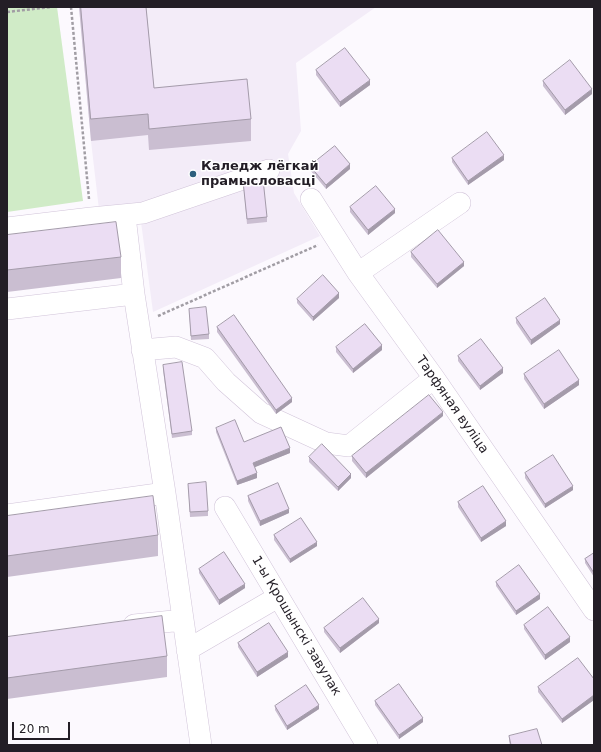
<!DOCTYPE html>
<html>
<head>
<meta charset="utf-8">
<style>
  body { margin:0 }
  #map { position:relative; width:601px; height:752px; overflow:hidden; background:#fcf9fe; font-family:"DejaVu Sans",sans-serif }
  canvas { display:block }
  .frame { position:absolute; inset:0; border:8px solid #231e26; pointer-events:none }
  .scale { position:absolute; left:12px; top:722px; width:58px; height:18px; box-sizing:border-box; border:2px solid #231e26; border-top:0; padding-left:5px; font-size:12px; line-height:14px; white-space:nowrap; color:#231e26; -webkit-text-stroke:3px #fff; paint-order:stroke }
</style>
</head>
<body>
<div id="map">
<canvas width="601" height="752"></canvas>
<div class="frame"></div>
<div class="scale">20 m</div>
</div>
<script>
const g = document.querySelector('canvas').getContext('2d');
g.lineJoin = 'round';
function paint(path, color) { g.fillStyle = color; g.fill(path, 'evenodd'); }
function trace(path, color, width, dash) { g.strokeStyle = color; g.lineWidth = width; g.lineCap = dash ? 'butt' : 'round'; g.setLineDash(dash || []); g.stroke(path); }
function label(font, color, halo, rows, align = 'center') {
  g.font = font + ' "DejaVu Sans",sans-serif'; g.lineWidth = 3; g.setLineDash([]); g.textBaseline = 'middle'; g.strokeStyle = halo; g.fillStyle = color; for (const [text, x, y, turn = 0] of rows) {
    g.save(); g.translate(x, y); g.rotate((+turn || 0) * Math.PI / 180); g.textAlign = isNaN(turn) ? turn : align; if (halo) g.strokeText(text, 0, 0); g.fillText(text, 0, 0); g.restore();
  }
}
const built = new Path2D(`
  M79,7H376L296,63L301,131L288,154L294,193L320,236L153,312L141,222L101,227L91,141Z`);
const green = new Path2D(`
  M7,7H57L83,201L7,212Z`);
const path = new Path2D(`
  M71,7L89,199
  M7,12L51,7
  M158,316L318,245`);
const minor = new Path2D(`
  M311,199L358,273L434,378L594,610
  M7,228L91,218L143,213L269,170
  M358,273L460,203
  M134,294L165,493L201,745
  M7,309L134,294L125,216
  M142,350L176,347L205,358L226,382L261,413L326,443L349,446L434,378
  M225,507L367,745
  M7,515L165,493
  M134,625L183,620
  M187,650L278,597`);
const wall = new Path2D(`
  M79,7H146L154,88L251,119V141L149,150L148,135L91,141Z
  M316,70L370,85L340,107L316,75Z
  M543,81L592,94L565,115L543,86Z
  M452,158L504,160L468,185L452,162Z
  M310,166L350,169L326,189L310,170Z
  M243,181L267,217V222L247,224Z
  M350,207L395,213L368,235L350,212Z
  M7,235L121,257V278L7,292Z
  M411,252L464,266L437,288L411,257Z
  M339,298L313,321L297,303V299Z
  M189,309L209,334V339L191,340Z
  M516,318L560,324L531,345L516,323Z
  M217,327L292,402L276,414L217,332Z
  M336,347L382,350L353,373L336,352Z
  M458,356L503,373L480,390L458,361Z
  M163,365L192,431V435L172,438L163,370Z
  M524,374L579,385L544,409L524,379Z
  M443,416L366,478L352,461V456Z
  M216,428L244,442L290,453L254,467L257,478L237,485L216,432Z
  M309,457L351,478L338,491L309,462Z
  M525,473L573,490L545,508L525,478Z
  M188,484L208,511V516L190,517Z
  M248,496L289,513L260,526L248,501Z
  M458,502L506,526L481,542L458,507Z
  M7,516L158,535V556L7,577Z
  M274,535L317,546L290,563L274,540Z
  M594,553V577L585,563V559Z
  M199,569L245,588L219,605L199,573Z
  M496,582L540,599L516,615L496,586Z
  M379,623L340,653L324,632V628Z
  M524,625L570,642L545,660L524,629Z
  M7,637L167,656V677L7,699Z
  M238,643L288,657L257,677L238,647Z
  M594,679V700L562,723L538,692V687Z
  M375,701L423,722L399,739L375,705Z
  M275,706L319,709L287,730L275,710Z
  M509,736L542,745H510L509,741Z`);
const shadedWall = new Path2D(`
  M370,80V85L340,107V102Z
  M592,89V94L565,115V110Z
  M504,155V160L468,185V181Z
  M350,164V169L326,189V185Z
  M395,209V213L368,235V230Z
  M464,262V266L437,288V284Z
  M339,293V298L313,321V317Z
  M560,320V324L531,345V340Z
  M382,345V350L353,373V369Z
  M503,368V373L480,390V386Z
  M579,380V385L544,409V404Z
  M292,398V402L276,414V410Z
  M443,412V416L366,478V473Z
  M290,448V453L253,468V463Z
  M257,473V478L237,485V481Z
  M351,474V478L338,491V487Z
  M573,486V490L545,508V504Z
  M289,509V513L260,526V521Z
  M506,521V526L481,542V538Z
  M317,542V546L290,563V559Z
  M245,584V588L219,605V600Z
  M540,594V599L516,615V611Z
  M379,619V623L340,653V648Z
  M570,637V642L545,660V655Z
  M288,652V657L257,677V672Z
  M594,695V700L562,723V719Z
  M319,705V709L287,730V726Z
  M423,718V722L399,739V735Z`);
const building = new Path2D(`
  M81,7H146L154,88L247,79L251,119L149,129L148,114L91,119Z
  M345,48L370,80L340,102L316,70Z
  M570,60L592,89L565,110L543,81Z
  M487,132L504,155L468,181L452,158Z
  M335,146L350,164L326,185L310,166Z
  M263,179L267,217L247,219L243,181Z
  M376,186L395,209L368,230L350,207Z
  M116,222L121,257L7,270V235Z
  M438,230L464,262L437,284L411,252Z
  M323,275L339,293L313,317L297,299Z
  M545,298L560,320L531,340L516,318Z
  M206,307L209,334L191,336L189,309Z
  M234,315L292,398L276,410L217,327Z
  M365,324L382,345L353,369L336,347Z
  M481,339L503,368L480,386L458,356Z
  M559,350L579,380L544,404L524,374Z
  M182,362L192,431L172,434L163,365Z
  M429,395L443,412L366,473L352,456Z
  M235,420L244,442L281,427L290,448L253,463L257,473L237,481L216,428Z
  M322,444L351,474L338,487L309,457Z
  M553,455L573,486L545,504L525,473Z
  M206,482L208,511L190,512L188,484Z
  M278,483L289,509L260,521L248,496Z
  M483,486L506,521L481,538L458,502Z
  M153,496L158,535L7,556V516Z
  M301,518L317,542L290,559L274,535Z
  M224,552L245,584L219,600L199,569Z
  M594,553V573L585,559Z
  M519,565L540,594L516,611L496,582Z
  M363,598L379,619L340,648L324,628Z
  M548,607L570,637L545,655L524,625Z
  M162,616L167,656L7,678V637Z
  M269,623L288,652L257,672L238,643Z
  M578,658L594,679V695L562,719L538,687Z
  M399,684L423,718L399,735L375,701Z
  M306,685L319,705L287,726L275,706Z
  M537,729L542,745H511L509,736Z`);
const markers = [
  [193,174,4,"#2d5f7d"]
];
const poiNames = [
  ["Каледж лёгкай",201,167],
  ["прамысловасці",201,182]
];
const streetNames = [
  ["Тарфяная вуліца",452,405,55],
  ["1-ы Крошынскі завулак",296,626,59]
];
paint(built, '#f3ecf8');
paint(green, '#d0ebc7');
trace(minor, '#d1c4d9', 22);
trace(path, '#a19da4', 2.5, [3, 2]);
trace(minor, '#fff', 21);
paint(wall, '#cabed1');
paint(shadedWall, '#a49baa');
paint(building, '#ebddf3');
trace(building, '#a49baa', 1);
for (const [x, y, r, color] of markers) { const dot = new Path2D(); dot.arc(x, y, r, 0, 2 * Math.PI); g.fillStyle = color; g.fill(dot); trace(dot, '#fff', 1.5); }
label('bold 13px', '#231e26', '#fff', poiNames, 'left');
label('13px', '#231e26', '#fff', streetNames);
</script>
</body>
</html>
